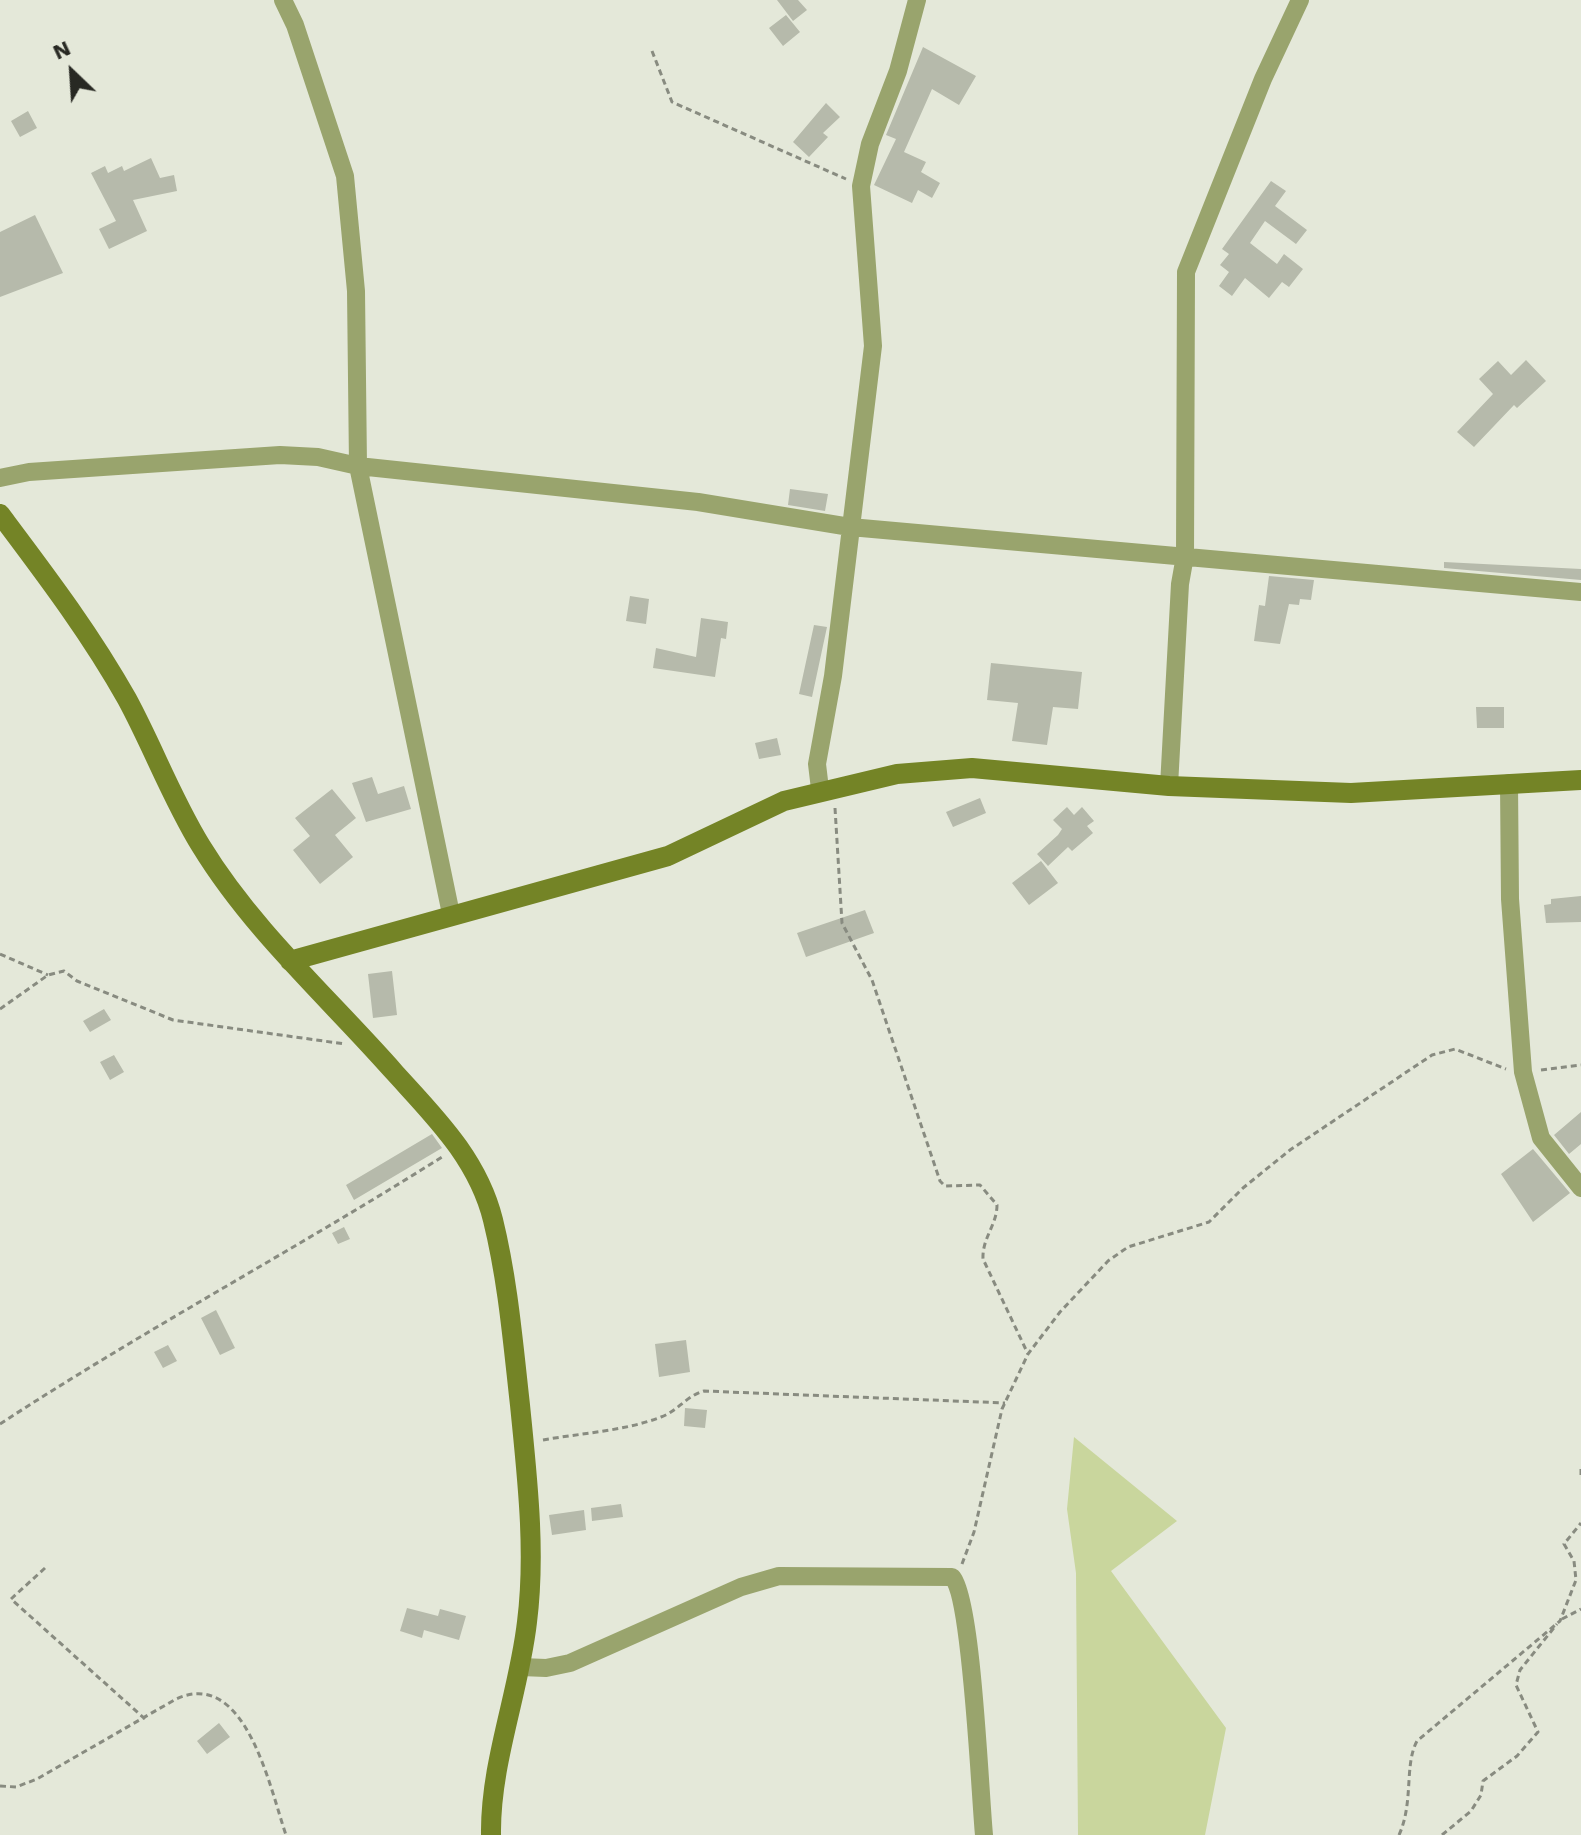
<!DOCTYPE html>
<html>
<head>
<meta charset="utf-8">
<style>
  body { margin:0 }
  #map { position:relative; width:1581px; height:1835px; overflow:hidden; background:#e4e8d9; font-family:"Work Sans",sans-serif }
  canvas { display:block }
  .north { position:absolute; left:32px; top:32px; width:80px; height:80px; -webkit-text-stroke:6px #e4e8d9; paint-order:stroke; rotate:335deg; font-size:22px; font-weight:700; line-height:32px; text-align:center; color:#282923 }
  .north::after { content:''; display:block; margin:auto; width:28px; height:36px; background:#282923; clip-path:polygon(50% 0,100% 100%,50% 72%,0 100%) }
</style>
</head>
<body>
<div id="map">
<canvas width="1581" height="1835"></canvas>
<div class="north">N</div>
</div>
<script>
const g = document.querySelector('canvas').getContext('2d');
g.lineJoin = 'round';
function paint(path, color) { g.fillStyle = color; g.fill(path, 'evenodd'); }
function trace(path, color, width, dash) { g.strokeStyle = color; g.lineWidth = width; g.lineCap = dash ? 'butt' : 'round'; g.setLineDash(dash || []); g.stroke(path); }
const green = new Path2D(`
  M1074,1437L1177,1521L1111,1571L1226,1728L1205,1835H1078L1076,1573L1067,1509Z`);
const building = new Path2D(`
  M777,0H798L807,10L793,21Z
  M786,15L800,32L783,46L769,28Z
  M923,47L976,76L959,105L932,89L904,152L926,162L921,172L940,183L932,198L918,190L912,203L874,185L896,139L886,135Z
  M826,103L840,117L823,133L828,137L809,157L793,142Z
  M28,111L37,128L20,137L11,121Z
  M151,158L160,178L174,175L177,191L133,200L147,231L109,249L99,229L116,221L91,173L105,166L108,173L122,166L124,171Z
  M1271,181L1286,191L1275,206L1307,230L1296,244L1265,221L1250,243L1277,264L1284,254L1303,269L1289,287L1282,282L1269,298L1245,278L1232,296L1219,286L1229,272L1220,265L1229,254L1222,249Z
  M35,215L63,273L0,297V232Z
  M1526,360L1546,381L1517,408L1514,405L1474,447L1457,432L1493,394L1479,379L1498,361L1511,375Z
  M790,489L828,494L825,511L788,505Z
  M1444,562L1581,569V580L1444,568Z
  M1269,576L1314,580L1311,600L1300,599L1299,605L1289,604L1280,644L1254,641L1259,605L1265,606Z
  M630,596L649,599L646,624L626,621Z
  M701,618L728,622L726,639L721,638L715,677L653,668L656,648L696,657Z
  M814,625L827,627L812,697L799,694Z
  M991,663L1082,672L1078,709L1053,707L1047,745L1012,741L1018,703L987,700Z
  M1476,707H1504V728H1477Z
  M777,738L781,755L759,759L755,743Z
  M372,777L378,794L404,786L411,809L366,822L352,783Z
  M332,789L356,818L335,835L353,857L320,884L293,850L310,836L295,818Z
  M980,798L986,813L953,827L946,812Z
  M1067,807L1074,815L1082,807L1094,821L1087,826L1093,833L1072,851L1068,847L1048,866L1037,854L1058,835L1062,829L1053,820Z
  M1041,861L1058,883L1029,905L1012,883Z
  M1581,896V922L1546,923L1544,905L1551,904V899Z
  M865,910L874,933L806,957L797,933Z
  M392,971L397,1015L373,1018L368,974Z
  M104,1009L111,1020L90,1032L83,1021Z
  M114,1055L124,1072L110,1080L100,1062Z
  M1581,1112V1144L1569,1154L1554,1135Z
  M432,1134L442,1148L354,1200L346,1185Z
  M1533,1149L1570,1193L1533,1222L1501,1174Z
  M344,1227L350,1239L338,1244L332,1233Z
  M216,1310L235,1348L220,1355L201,1318Z
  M686,1340L690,1372L659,1377L655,1344Z
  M168,1345L177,1361L163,1368L154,1352Z
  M685,1408L707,1410L705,1428L684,1426Z
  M621,1504L623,1517L592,1521L591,1508Z
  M584,1510L586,1530L552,1535L549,1515Z
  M407,1608L438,1616L440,1609L466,1616L459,1640L424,1630L422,1638L400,1631Z
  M219,1723L230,1737L207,1754L197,1741Z`);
const path = new Path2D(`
  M652,51L672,102L846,179
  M835,808L842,923L872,980L940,1181L945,1186L980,1185L997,1205C997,1225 982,1238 983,1259L1028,1354
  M0,954L48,975
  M0,1009L48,975L64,971L77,981L173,1020L345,1044
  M1541,1070L1581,1065
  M0,1424C144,1330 296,1249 442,1157
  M543,1440C582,1433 625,1431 661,1417C678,1411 686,1396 704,1391L1005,1403
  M1581,1469V1476
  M962,1564L974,1532L1002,1409L1028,1354L1060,1312L1108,1261L1128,1247L1209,1222L1243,1188L1290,1150L1432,1055L1455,1049L1506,1069
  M45,1568L11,1599L145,1719
  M1562,1619L1581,1609
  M0,1786L16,1787L37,1779L176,1699C246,1667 270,1789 286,1835
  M1399,1835C1414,1802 1404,1765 1417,1741L1560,1621L1576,1580L1574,1561L1564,1544L1581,1523
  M1442,1835L1471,1811L1481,1795L1483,1781L1517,1756L1538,1732L1516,1685L1520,1670L1557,1624`);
const street = new Path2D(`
  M283,0L295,25L345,176L356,291L358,466L451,914
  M0,478L29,472L280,455L318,457L358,466L698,502L850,527L1581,592
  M1509,783L1510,899L1523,1072L1541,1138L1581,1188
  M1169,786L1180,584L1185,556L1186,272L1263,79L1300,0
  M820,789L817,764L833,676L873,346L861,186L870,144L898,71L917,0
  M521,1667L546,1668L570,1663L741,1587L779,1576L952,1577C972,1596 980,1795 984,1835`);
const secondary = new Path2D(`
  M0,514C45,574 90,633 127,699C153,747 172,799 201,846C253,931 329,998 395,1073C435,1117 478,1159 493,1220C508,1281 513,1343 520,1405C527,1476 536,1551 527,1622C519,1693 490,1763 491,1835
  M290,961L668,856L784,801L897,774L972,768L1169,786L1351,793L1581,780`);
paint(green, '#c9d69d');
paint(building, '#b6baab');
trace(path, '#888b80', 3, [6, 4]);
trace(street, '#99a46d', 18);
trace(secondary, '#748426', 20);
</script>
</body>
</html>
